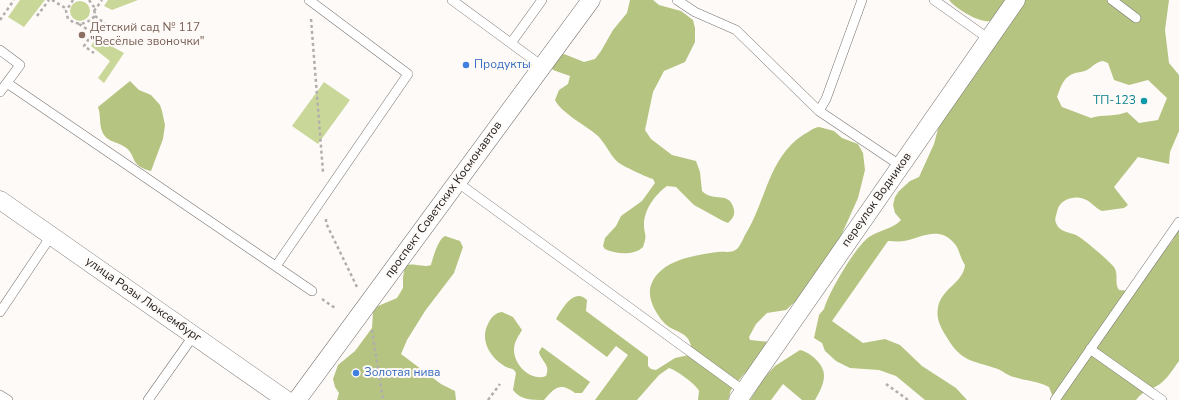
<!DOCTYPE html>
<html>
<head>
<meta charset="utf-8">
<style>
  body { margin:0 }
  canvas { display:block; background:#fefaf7 }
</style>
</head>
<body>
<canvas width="1179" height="400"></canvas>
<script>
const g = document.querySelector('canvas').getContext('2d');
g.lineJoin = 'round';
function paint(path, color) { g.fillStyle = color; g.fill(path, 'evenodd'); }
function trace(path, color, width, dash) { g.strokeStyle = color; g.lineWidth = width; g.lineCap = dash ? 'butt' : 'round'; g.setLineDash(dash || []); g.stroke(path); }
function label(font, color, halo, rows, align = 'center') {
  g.font = font + ' "Nunito Sans",sans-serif'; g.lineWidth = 4; g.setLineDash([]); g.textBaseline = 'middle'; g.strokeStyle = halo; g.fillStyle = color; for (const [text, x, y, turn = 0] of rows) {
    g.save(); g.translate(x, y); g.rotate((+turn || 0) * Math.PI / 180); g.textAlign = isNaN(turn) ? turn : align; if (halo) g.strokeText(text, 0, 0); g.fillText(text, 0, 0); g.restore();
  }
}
const green = new Path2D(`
  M20,0H45L24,27L8,17Z
  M108,0H138L112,10L104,6Z
  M70 11a10 10 0 1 1 20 0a10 10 0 1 1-20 0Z
  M96,38L124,53L104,83L98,78L110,61L91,46Z
  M324,82L350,100L318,144L292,126Z`);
const forest = new Path2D(`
  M630,0H653L659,5L681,11L693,20L695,28V42L685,62L664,71L653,92L645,130L651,139L672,155L696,161L700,172L702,191C714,203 730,190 734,210C735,216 732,219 728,223L723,221L694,205L676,187L667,186C655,195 644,209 644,225C644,235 648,234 643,247C634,256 615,254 605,249L603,246L605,238L616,226L621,216L642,201L655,183L653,179C646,177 625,167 619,163C611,157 606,144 598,136C588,127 560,112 555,100L559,90L568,84L570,76L553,70L551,66L555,59L564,54L584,62L595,59L601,51L613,30L627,13Z
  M949,0H1007C1003,6 998,17 992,20C983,26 955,8 949,0Z
  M1023,0H1169L1165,30L1169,63L1179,75V131L1170,152L1169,164L1138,157L1114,187L1128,205L1124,208L1102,211C1095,208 1091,201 1084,199C1075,195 1062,199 1058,208C1057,213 1054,219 1056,223C1059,232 1069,232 1076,235C1084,239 1108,260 1114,267C1119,274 1114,283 1119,290L1131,291L1150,264L1165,250L1173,240L1179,224V361C1173,369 1168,378 1160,384C1151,390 1143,390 1136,400H1050L1052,395L1049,387C1038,381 1026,381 1014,377C1008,376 1003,371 998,369C971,360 961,362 946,336C940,326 936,319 938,307C942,288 963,283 965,265C960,258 959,248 954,243C939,225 920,238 904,241C898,242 893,241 888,241L832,321L863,343L885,339L900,345L922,366L956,388L967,400H925L896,376L879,370L850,368L836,361L825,351L822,343L814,338L819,315L824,309C829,292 855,247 869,237C879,230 893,229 901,220L895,213L893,205L895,197L899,191L910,181L919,177L934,144L941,118ZM1103,61L1108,63L1114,80L1129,85L1148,80L1167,98L1158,120L1139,123L1127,112C1115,117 1103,114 1091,118L1062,107L1057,97C1061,86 1063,77 1075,73C1078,72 1083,72 1087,70C1093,67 1095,62 1103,61Z
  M130,81L139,90L151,95L160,105L162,111L165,125L163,139L151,171C129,166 137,155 125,147C116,141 106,142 102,131C99,123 101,115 98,107Z
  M819,127L834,131L842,138L858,144L863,153L865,170L858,198L840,238L799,298L786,310L767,313L756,324L749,337L750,340L770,342L758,363L744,374L731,390L728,400H698L699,391C696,384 676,370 669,368L659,375L637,400H595L628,355L616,346L607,357L556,319C562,309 574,287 587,300L586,311L648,357V366L651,369L656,370L675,358L689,355C690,351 692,347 690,343C688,334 676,331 669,327C658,319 646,298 651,285C660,260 695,255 718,252C725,251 732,254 738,248C741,244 743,239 745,235C766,202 768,158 803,135C809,132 812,128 819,127Z
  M445,236L460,241L463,247L454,273L425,311L407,340L401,354L441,384L455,391L456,400H337L339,393L335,387L333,379L338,365L355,351L372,328L373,312L378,306L397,298L403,288V277L405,266C414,262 422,268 431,265C433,258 438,239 445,236Z
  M502,312L513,317L522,330C518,337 514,342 514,350C514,365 531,382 546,376C551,365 541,361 539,352L542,347L590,382L582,393H575C560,382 555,387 544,400C532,400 520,400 513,390L516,373L514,370C511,368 506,368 503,365C489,356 480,339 488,324C491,318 494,313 502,312Z
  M800,350C810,352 825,365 824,376C824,384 819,393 815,400H802L783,384L771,400H750L763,379L775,366Z`);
const path = new Path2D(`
  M52,0L67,9
  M73,0L66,11L68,19C79,26 85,25 95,16L94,7L89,0
  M94,11L102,0
  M37,16L49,0
  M95,16L111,28
  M311,19L323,172
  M0,20L14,0
  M79,24L93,33L84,46L94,53
  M326,219V223L357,287
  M322,299L335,308
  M372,330L383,400
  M886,384L908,400
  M488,400L500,384`);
const service = new Path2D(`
  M452,0L542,66
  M677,0L695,12L736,30L819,111L901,166
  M934,0L989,39
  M1112,0L1136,18
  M511,43L542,0
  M0,50L20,65L0,92
  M7,83L312,291
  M819,111L826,99L862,0
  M457,182L744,391
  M276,266L408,74L309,0
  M0,312L51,236
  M1090,349L1162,400
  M0,395L8,400
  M148,400L194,335
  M1055,400L1179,222`);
const minor = new Path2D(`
  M0,200L286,400
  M297,400L591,0
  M738,400L1016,0`);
const markers = [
  [82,35,4,"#8d6e63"],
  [466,65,4,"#3f7fe0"],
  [1144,101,4,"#0f9aa8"],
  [356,373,4,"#3f7fe0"]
];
const educationNames = [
  ["Детский сад № 117",90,28],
  ["\"Весёлые звоночки\"",90,42]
];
const shopNames = [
  ["Продукты",474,65],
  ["Золотая нива",364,373]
];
const cultureNames = [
  ["ТП-123",1136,101]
];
const streetNames = [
  ["проспект Советских Космонавтов",444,200,-54],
  ["переулок Водников",877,200,-55],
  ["улица Розы Люксембург",143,300,35]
];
paint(green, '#c9d799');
paint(forest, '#b5c480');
trace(service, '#767370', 10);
trace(minor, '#767370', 19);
trace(path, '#b1aeac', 2.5, [3, 3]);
trace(service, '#fff', 9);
trace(minor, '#fff', 18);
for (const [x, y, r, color] of markers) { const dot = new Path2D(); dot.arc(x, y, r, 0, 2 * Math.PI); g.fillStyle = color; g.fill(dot); trace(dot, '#fefaf7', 1.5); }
label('12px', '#785e54', '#fefaf7', educationNames, 'left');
label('12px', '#366cbe', '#fefaf7', shopNames, 'left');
label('12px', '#0d838f', '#fefaf7', cultureNames, 'right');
label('12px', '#1c1b1a', '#fefaf7', streetNames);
</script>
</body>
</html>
